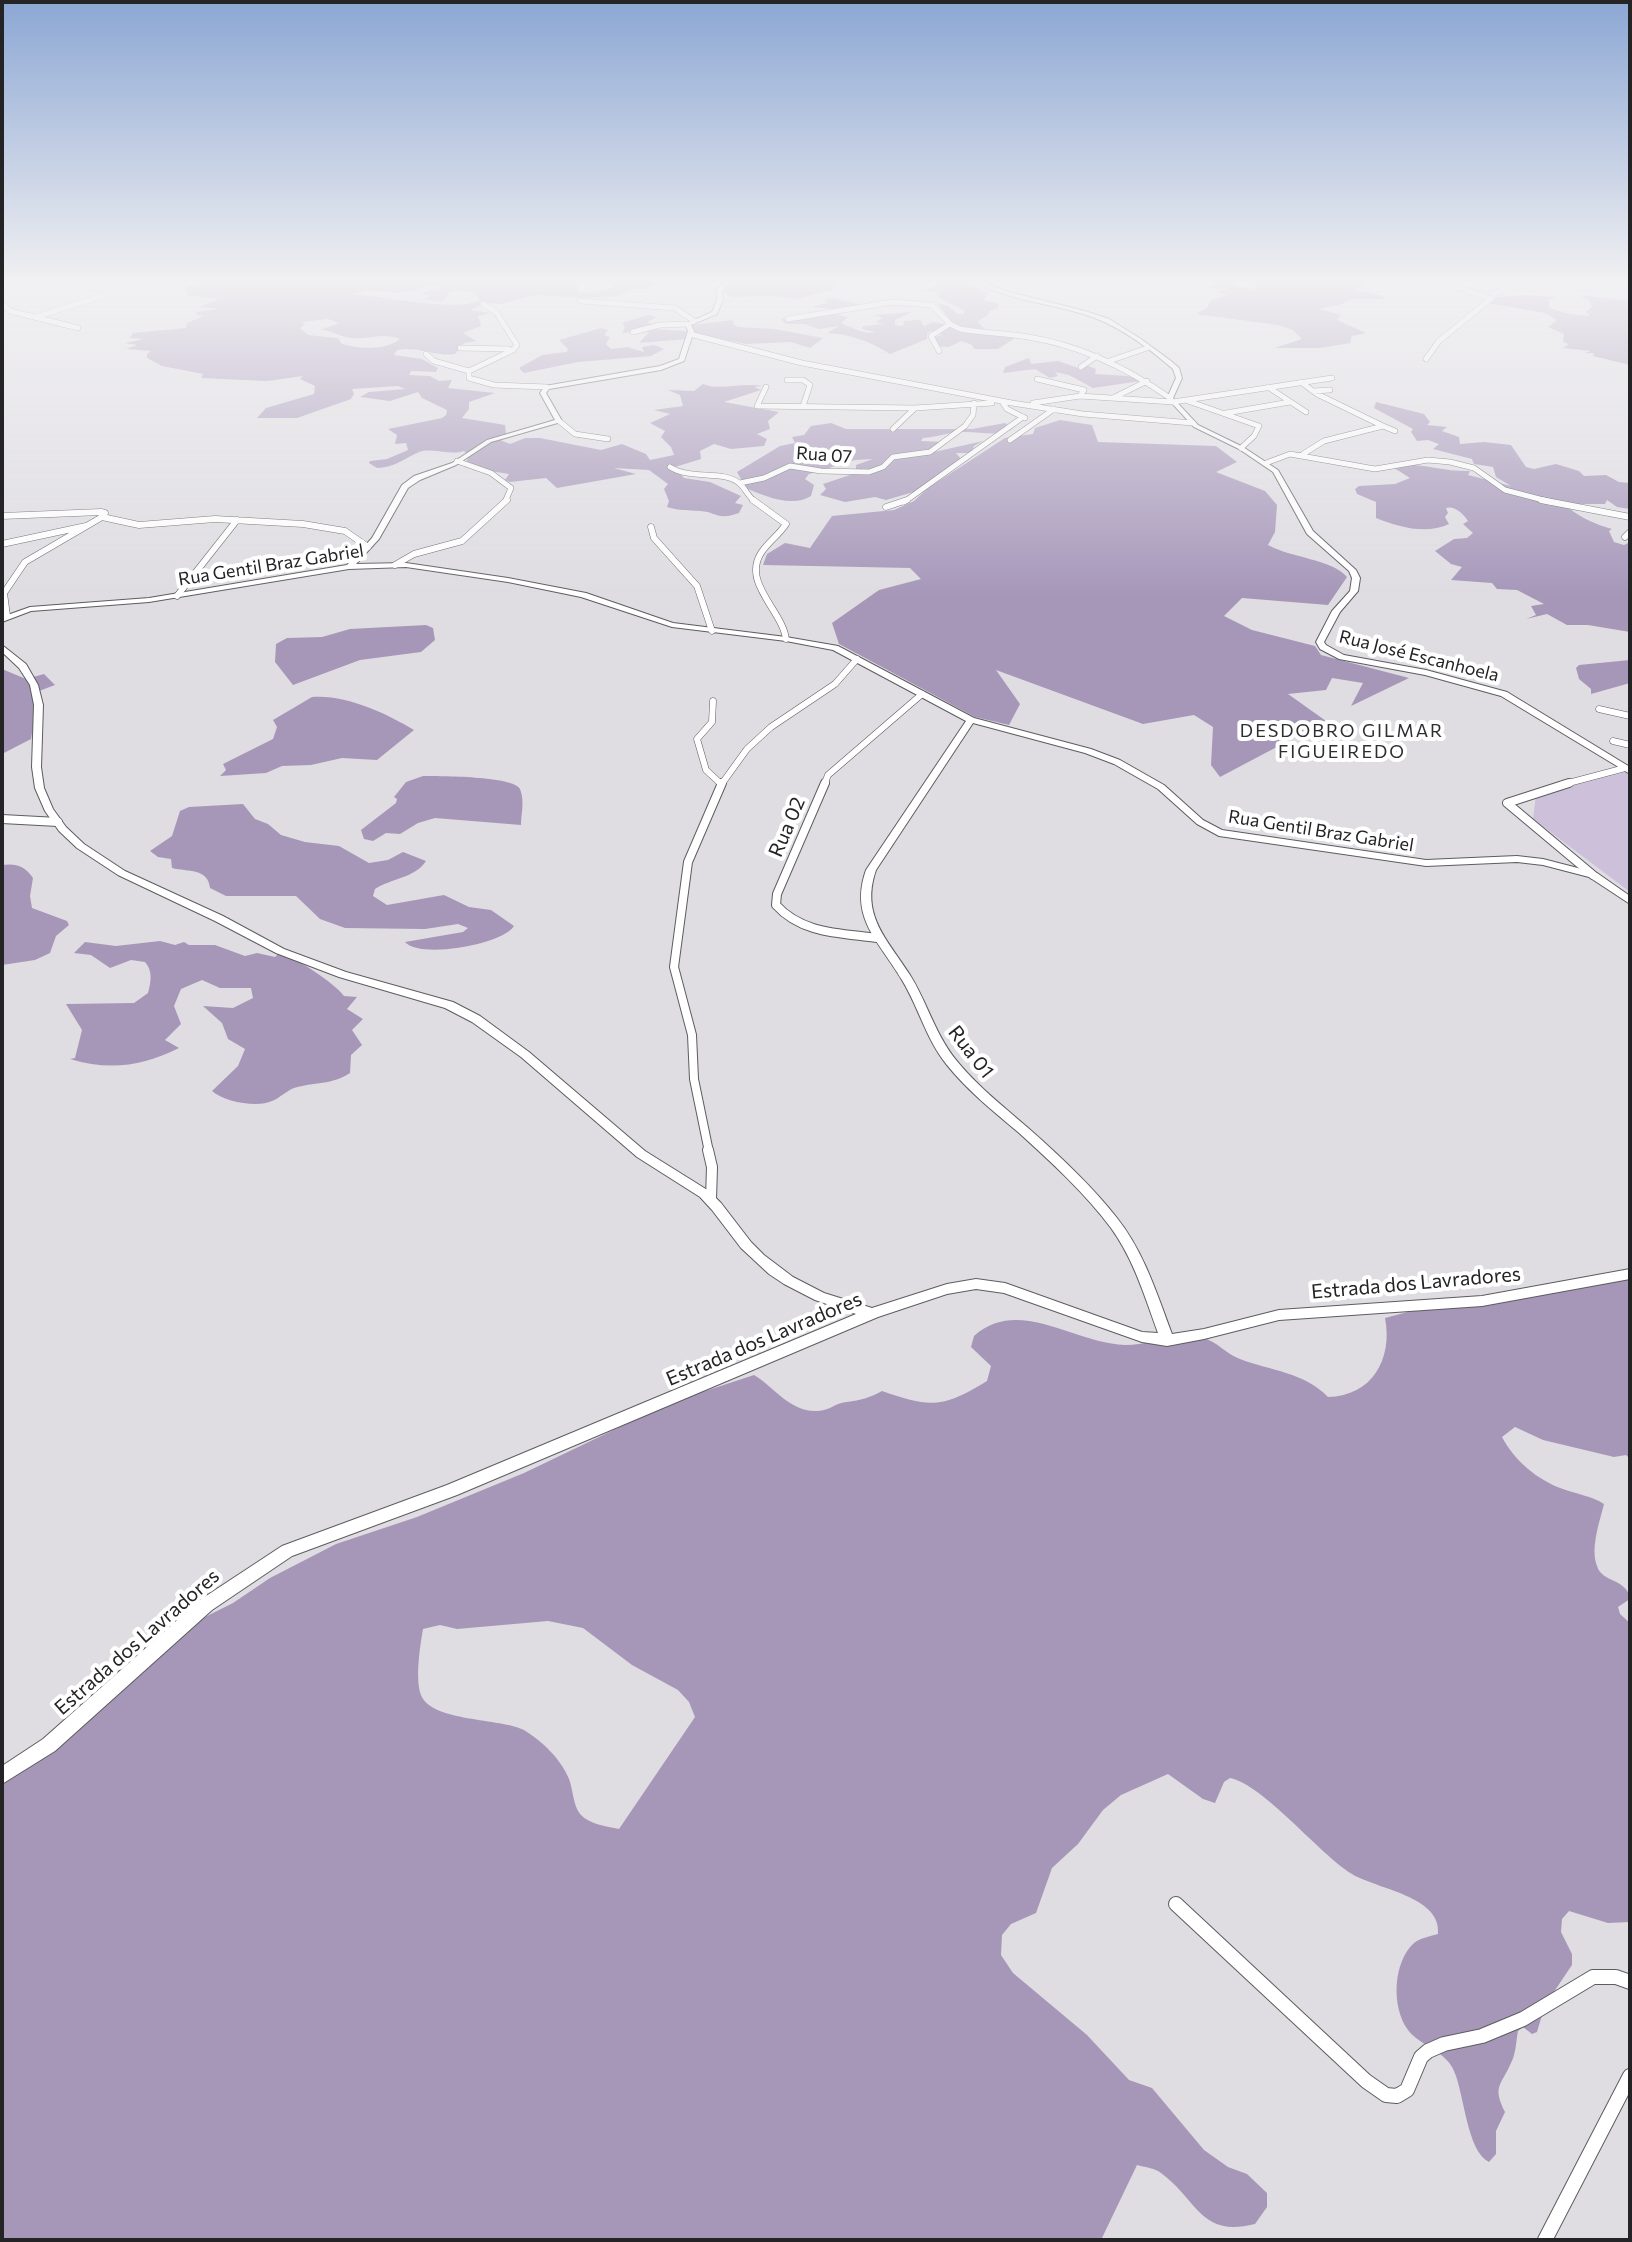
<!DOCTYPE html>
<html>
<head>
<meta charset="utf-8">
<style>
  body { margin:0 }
  #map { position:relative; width:1632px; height:2242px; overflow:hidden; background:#dfdde2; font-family:Commissioner,sans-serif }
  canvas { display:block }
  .frame { position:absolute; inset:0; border:4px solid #242325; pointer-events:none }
</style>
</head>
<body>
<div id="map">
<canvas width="1632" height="2242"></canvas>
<div class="frame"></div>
</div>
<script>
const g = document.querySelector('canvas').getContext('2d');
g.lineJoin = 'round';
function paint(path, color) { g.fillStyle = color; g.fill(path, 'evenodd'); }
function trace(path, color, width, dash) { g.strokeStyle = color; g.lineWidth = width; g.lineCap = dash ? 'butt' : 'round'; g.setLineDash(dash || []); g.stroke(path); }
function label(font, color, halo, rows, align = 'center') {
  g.font = font + ' Commissioner,sans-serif'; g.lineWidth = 8; g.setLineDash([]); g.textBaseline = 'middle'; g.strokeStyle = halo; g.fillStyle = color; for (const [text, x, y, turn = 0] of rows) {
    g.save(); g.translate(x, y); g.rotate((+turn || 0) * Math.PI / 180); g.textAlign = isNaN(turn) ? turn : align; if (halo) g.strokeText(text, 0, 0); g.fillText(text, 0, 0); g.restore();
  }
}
const green = new Path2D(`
  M1626,772L1630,774V892L1533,819L1536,795Z`);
const forest = new Path2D(`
  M210,282H573L579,285L577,292C590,294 600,294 612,287L611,282H660L647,289H631L619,296L584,298L535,295L501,304L486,303L470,310L491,313L478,316L481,326L463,333L476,341L464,343L455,354C434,357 419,346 397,350L394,355L422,359L438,368L436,372L411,371L409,375L430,376L439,381L452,380L448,388L495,393L469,402V409L462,418L505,425L506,434L498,439L510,444L525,438H540L601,450L622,444L646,454L650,460L674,455L671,447L661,437L665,431L650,423L670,414L654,410L683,406L680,395L668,390L694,391L703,384C719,391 741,382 763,386L754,387L761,390L724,402L779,412L768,421L770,429L757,434L767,439L764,446L731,449L714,444L700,451L701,459L675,467L684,478L710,482L741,496L735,503L743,505L739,513C716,521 718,512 700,511C688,510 680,511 667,507L669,501L664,489L668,484L649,470L614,468L636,474L557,488L546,478L510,482L505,480L509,474L464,467L469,456L464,451C449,456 432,447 419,452C405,458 394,468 377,468L369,463L370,461L387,459L408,450L406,443L395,444L397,435L388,429L442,418L446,415L447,410L422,398L418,392L390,401L360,397L369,392L405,389L398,386L352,389L354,394L351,399L297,418H257L266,408L314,394L315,386L300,379L303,376L267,381L201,378L203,374L162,366L147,358V354L151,351L126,349L137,345L125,343L144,339L130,338L133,333L186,328L187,323L204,316L196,315L197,312L219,309L199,307L219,299L185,295L189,293L184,289L188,286ZM435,285L442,288L425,291L423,294L430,296L424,299L441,302L450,295L446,293L471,288L461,291L474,293L480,300C453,313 382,295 349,294L370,290L400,293ZM328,319L339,323L320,330C331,330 336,335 346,337C364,342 381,331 400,339C384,351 360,349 342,344L338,338L308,335L300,328L305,324L300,322Z
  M730,282H837L832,290L797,299L771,296L732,297L724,292Z
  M939,282C959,282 972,281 988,294L983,295L987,297L982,300L999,304L997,309L989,311L988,315L977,322L985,329L964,327L1015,338L998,349H974L972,345L961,341L949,347L936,346L935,337L942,335L933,331L927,333V339L890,354C871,342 851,334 827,333L839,326L819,329L804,324H786L781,319L834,309L811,307L828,303L825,300L831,298L864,305L838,315L848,317L841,323C852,327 864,335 875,332L862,329L863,326L883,324L876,322L883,318L874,315L912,312L895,320V325L903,326L904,321L920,320L924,326L932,322L955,326L937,303L948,306L958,314H964V310L939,298L936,292H926Z
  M1216,282H1235L1233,287L1239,286L1255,291L1256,285L1248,282H1369L1355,290L1380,295L1386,299H1351L1342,304L1319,309L1341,315L1337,320L1366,333L1352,336L1350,343L1320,348H1275L1302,339L1293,330L1278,325L1196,314L1207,308L1210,301L1227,295L1218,292L1227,288H1207Z
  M1526,295L1556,297L1549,300V308L1569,314L1590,316L1586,312L1592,307L1589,300L1578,295L1630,301V365L1593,356L1594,353H1585L1591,351L1563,348L1569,344L1563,342L1564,334L1548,327L1557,320L1545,313L1487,303L1497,297Z
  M648,315L657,317L647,322L654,325L652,329L686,331L689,334L694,332L693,325L733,320L734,325L739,327L775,329L823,338L810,348L791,342L746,344L712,337L639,343L649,332L622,333L625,327L622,323Z
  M601,328L608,330L604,335L610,337L606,344L611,349L627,347L644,352L642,347L654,345L664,349L651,356L578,362L524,373L519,368L542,355L567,352L568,349L559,340Z
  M1029,358L1031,364L1058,361L1081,369L1086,365L1096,369L1095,374L1128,376L1141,381L1093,388L1069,375L1055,372L1058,376L1050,378L1035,369L1003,373L1005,367Z
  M1376,402L1424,414L1430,422L1427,425L1447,427L1442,431L1459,437L1460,444L1484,442L1511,445L1526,467L1534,469L1556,464L1579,471L1584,476L1606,475L1619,482L1630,483V509L1617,507L1607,500L1605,504H1564C1577,516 1594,524 1612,529L1609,531L1614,542L1624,545L1630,542V632L1588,625H1567L1547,614L1526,619L1536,615L1531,606L1544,604L1517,590L1497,589L1492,583L1451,580L1462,567L1451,564L1435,551L1454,539L1467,538L1473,533L1463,524L1468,521C1464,514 1454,505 1446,508L1448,513L1445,517L1449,524C1426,535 1399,527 1376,518V502L1357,494L1355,489L1359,486L1395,484L1410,478L1391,466C1418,461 1443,472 1470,471L1468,475L1511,486L1496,477L1493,467L1474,464L1472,459L1433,449L1439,444L1428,440L1417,441L1411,432L1413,429L1374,408Z
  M1060,420L1092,425L1098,442L1216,446L1237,462L1216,472L1265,491L1277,505L1275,532L1268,545C1291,558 1332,559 1347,577L1328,605L1242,598L1224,616L1252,630L1315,646L1321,655L1409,678L1351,706L1363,683L1332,678L1326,690L1288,694L1326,721L1220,777L1211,765L1213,727L1194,715L1143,724L996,670L1020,704L1009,725L975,717L839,644L832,623L879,590L921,579L910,568L763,565L767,554L785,543L810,548L832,516L894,510L914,501L928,488L1005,438L1033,434L1035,428Z
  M831,423L846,429H972L1005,423L1013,428C1000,438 978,431 962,432C949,432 937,437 923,438L921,441L946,442L934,452L983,441L974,446L972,453H956L961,459L917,491L886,500L875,497L845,502L820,495L826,489L823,484L856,473V465L873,459L855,460L809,474L805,479L814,485L811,496C792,508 764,496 746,488L737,472L780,446L795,443L792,437L804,435L811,426Z
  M426,625L433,628L435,640L421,652L360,660L293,685L275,662L276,644L287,638L322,637L350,629Z
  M1630,660V683L1591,694V689L1579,679L1576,668L1579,665Z
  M2,669L26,679L44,674L55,685L39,691L31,739L2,754Z
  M312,697C345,694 386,713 414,730L377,760L342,758L311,765L282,766L266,773L220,776L226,770L223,764L273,739L277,727L273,720Z
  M423,776C439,776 514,776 520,789C525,802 521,813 521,825L435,818L418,823L400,834L386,833L373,841L364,839L361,830L396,803L397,799L394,797L406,782Z
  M243,804L255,819L268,824L281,835L305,842L339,846L369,863L388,860L403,852L426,861C415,878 392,878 375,889L373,896L387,905L444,895L469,907L491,910L514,926C502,945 419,959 405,942L463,932L468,928L458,924L425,929L345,928L320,919L296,896H226L210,888C208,868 188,872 172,868L171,859L158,857L150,851L172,836L180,811L189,807Z
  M2,865C16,863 25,866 33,878L30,896L32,908L67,921L69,925L56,936L50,953L35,960L2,965Z
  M160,941L175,945L184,942L189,945H215L245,956L257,953L275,957L279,953C291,954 337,985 344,996L357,997L347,1009L363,1019L352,1030L362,1045L351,1055L350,1073C333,1085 313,1082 294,1088C286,1091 280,1098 272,1101C258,1108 224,1102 212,1091L238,1066L245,1049L228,1039L222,1023L203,1006L233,1008L253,998L251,988H220L202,980L181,989L174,1006L181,1024L165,1040L179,1048C143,1066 110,1071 70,1059L75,1058L82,1030L66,1004L134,1003L148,993C151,982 153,971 145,962L131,960L110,968L91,955L74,953L85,942L116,946Z
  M1630,1274V1459L1626,1455L1614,1457L1543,1440L1515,1427L1502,1437C1514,1460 1537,1480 1563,1489C1576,1494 1592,1496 1604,1504C1600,1521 1590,1548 1597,1566C1602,1583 1627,1578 1630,1599L1618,1607L1620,1614L1630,1623V1922L1608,1923L1569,1911L1562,1919L1561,1932L1572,1954V1965L1545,2005L1537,2032L1532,2034L1523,2027L1518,2031C1516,2041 1516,2054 1511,2063C1501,2086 1492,2086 1505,2112L1496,2131V2154L1489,2162C1467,2152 1464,2093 1454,2071C1446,2051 1420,2046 1408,2030C1391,2007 1393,1962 1414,1943C1420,1938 1431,1936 1438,1934C1442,1896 1376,1889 1352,1874C1318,1853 1264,1785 1230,1778L1224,1782L1215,1803L1203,1799L1168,1774L1121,1795L1103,1810L1078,1844L1052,1868L1036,1913L1011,1924L1002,1935L1001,1955L1013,1973L1087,2035L1129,2080L1152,2088L1204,2150L1228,2167L1247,2174L1267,2193V2207L1255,2224C1200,2238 1198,2200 1161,2173C1155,2168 1144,2167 1137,2165L1101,2240H2V1773L195,1622L233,1603L270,1578L336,1544L417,1517L524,1473L672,1402L754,1375C774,1387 791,1413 818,1411C829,1411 837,1402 847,1402C861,1400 869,1398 882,1391C931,1408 943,1408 987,1381L991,1366L971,1347L974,1336C1019,1296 1075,1344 1125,1345C1150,1345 1178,1332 1203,1338C1218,1342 1226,1354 1240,1359C1271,1371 1304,1372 1328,1397C1372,1396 1393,1359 1385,1318L1468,1296L1480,1299ZM548,1621L583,1628L632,1665L678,1690L689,1702L695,1717L619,1829C606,1826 590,1825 580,1814C573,1805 573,1789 569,1779C561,1759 542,1741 524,1730C501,1718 431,1722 421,1695C415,1678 420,1647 423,1629L440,1625L457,1629Z`);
const minorFar4 = new Path2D(`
  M1091,282H1115
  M1443,282L1491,299
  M580,301L675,308L694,321
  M2,303L10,311L78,328
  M483,304L496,312L517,345L513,350L469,371V378L494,385L547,387
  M35,317L103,296
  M788,319L893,302L932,305L950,324L960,329C983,333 1005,333 1028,337C1080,345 1127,368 1170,398
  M633,332L660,325L688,324
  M690,334L802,363L1012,403L1083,414L1193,423
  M460,348L509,349
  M939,351L931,336L950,324
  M426,354L434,361L469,371
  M1426,359L1439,341L1493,297V293L1502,291L1512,282
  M1109,361L1147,348
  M1081,367L1097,356
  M1037,379L1084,390L1080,396
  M787,380H803L810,385L803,406
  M1301,382L1317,394L1383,426L1324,441L1303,454
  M766,387L757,406L915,408L992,403
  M1268,387L1306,412
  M1313,391L1330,390
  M1113,398L1147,381
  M1188,401L1259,426L1254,436L1241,448
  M1003,403L1007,409L1025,418
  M1033,403L1080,396L1173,402L1332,378
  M1226,413L1290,402
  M559,421L575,434L608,439
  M1383,426L1395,431
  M893,429L915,408
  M1010,440L1054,409
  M457,461L491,473L511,488L505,502
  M1266,463L1290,454L1375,469L1428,460L1450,462L1474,468L1505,490L1551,502
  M670,467C690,480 724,470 739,483C745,488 748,496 755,502
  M740,483L764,478L790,466L821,471L869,472L883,467L893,457L930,452L965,426L973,415L974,403
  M904,502L1023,417`);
const minorFar3 = new Path2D(`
  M753,500L786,524C779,535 768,542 761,553C742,583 782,610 786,639
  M1541,500L1630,517
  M886,507L907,500
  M2,516L101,512L105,513L102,517L139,525L215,519L303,524L345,531L368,547
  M651,527L654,538L697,586L712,631
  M1625,537L1630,532
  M2,544L86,526
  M395,565L414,554L462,541L507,500
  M177,596L237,520
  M7,616L4,593L25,562L102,517
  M713,701L712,722L697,739L706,770L720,783
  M1599,709L1630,716
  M1613,741L1630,745
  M721,785L747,749L771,727L835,684L857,659
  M824,785L828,775L922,694
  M1561,785L1625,768`);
const minorFar2 = new Path2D(`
  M825,783L777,894L776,905C802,934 841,933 877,938
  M1569,783L1507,803L1593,875
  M2,819L58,822
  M709,1152L694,1079L692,1035L674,967L688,862L722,783`);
const minorFar1 = new Path2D(`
  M708,1150L712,1167L711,1199`);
const minor = new Path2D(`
  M1176,1904L1366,2081L1386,2095L1397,2096L1407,2090L1421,2057L1428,2051L1444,2044L1482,2036L1523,2019L1593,1977H1616L1630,1982
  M1545,2240L1630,2076`);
const tertiary = new Path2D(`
  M724,282H730L722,291L723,300L717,314L691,325L694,331L684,361L661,370L549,389L546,393L562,421L561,422L491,442L456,465L420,480L408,488L379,539L356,564L406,563L508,578L586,593L673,623L786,637L838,646L974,718L1091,749L1120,760L1164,785L1203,820L1222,830L1426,860L1517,856L1543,859L1597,873L1630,896V904L1589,877L1543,865L1517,862L1426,866L1219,836L1197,824L1158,789L1114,764L1085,753L973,723L876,870C860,915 887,939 910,975C927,1002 935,1034 956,1060C977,1086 1003,1106 1027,1127C1059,1155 1091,1185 1117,1218C1144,1252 1157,1294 1172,1334L1204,1329L1279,1310L1482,1296L1630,1269V1279L1482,1306L1279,1320L1204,1339L1167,1346L1142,1342L1004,1293L976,1289L947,1294L878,1317L457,1495L292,1556L212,1610L55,1751L2,1784V1766L43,1739L200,1600L282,1546L447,1485L856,1314L815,1300L784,1284L769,1274L741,1248L712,1210L700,1197L637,1157L521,1057L472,1022L445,1008L339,977L276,953L215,921L118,875L77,848L59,831L45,811L35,788L32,767L34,705L30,685L19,668L2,652V645L26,664L38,685L43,705L41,767L44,788L53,809L66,827L84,844L125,871L223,916L284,949L346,972L453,1002L480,1016L529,1052L645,1151L709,1191L721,1203L751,1242L764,1255L793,1277L824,1293L872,1308L947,1284L976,1279L1005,1283L1142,1332L1158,1333C1145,1297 1134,1260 1111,1228C1085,1193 1051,1162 1018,1132C993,1111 968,1091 947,1065C926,1039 919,1008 902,980C879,941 849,918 866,870L966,721L833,650L786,641L672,627L581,597L508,582L406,567L349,569L149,602L31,611L2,622V617L30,607L149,598L347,565L372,538L402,485L414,476L452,463L487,440L555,420L540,393L545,386L660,366L679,359L688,331L685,324L712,312L717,300L716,291Z
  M976,282H984L1009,292L1085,311L1109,319L1141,339L1171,361L1179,368L1182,378L1173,398L1198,425L1243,447L1278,470L1313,531L1356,570L1360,578L1358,591L1340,612L1324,642L1326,645L1344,655L1426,670L1507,692L1630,767V774L1501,696L1425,675L1339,659L1320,649L1316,642L1332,611L1350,591L1352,578L1349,571L1307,534L1273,472L1239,449L1194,427L1167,398L1176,378L1173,369C1146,346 1117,324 1083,314C1047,303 1009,300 976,282Z`);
const farStreetnames = [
  ["Rua 07",824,455,4],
  ["Rua Gentil Braz Gabriel",271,565,-9],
  ["Rua José Escanhoela",1419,656,14],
  ["Rua Gentil Braz Gabriel",1321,831,9]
];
const farNeighbourhoodnames = [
  ["DESDOBRO GILMAR",1342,731],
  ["FIGUEIREDO",1342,752]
];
const streetNames = [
  ["Rua 02",787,827,-67],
  ["Rua 01",971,1052,52],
  ["Estrada dos Lavradores",1416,1283,-5],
  ["Estrada dos Lavradores",764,1339,-23],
  ["Estrada dos Lavradores",137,1642,-41]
];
paint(green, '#ccc0db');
paint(forest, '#a697b9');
trace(minorFar4, '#5d5c60', 6);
trace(minorFar3, '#5d5c60', 7);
trace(minorFar2, '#5d5c60', 10);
trace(minorFar1, '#5d5c60', 12);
trace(minor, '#5d5c60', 16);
trace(tertiary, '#5d5c60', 2);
trace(minorFar4, '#fff', 5);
trace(minorFar3, '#fff', 6);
trace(minorFar2, '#fff', 8);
trace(minorFar1, '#fff', 10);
trace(minor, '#fff', 14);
paint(tertiary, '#fff');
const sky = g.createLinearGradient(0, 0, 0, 596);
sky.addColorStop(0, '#8ca7d4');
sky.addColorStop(0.47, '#f1f0f2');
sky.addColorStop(1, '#f1f0f200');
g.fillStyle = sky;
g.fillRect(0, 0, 1632, 596);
label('18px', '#242325', '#fff', farStreetnames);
g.letterSpacing = '2px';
label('18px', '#2e2d30', '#fff', farNeighbourhoodnames);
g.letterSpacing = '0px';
label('20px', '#242325', '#fff', streetNames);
</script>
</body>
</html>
